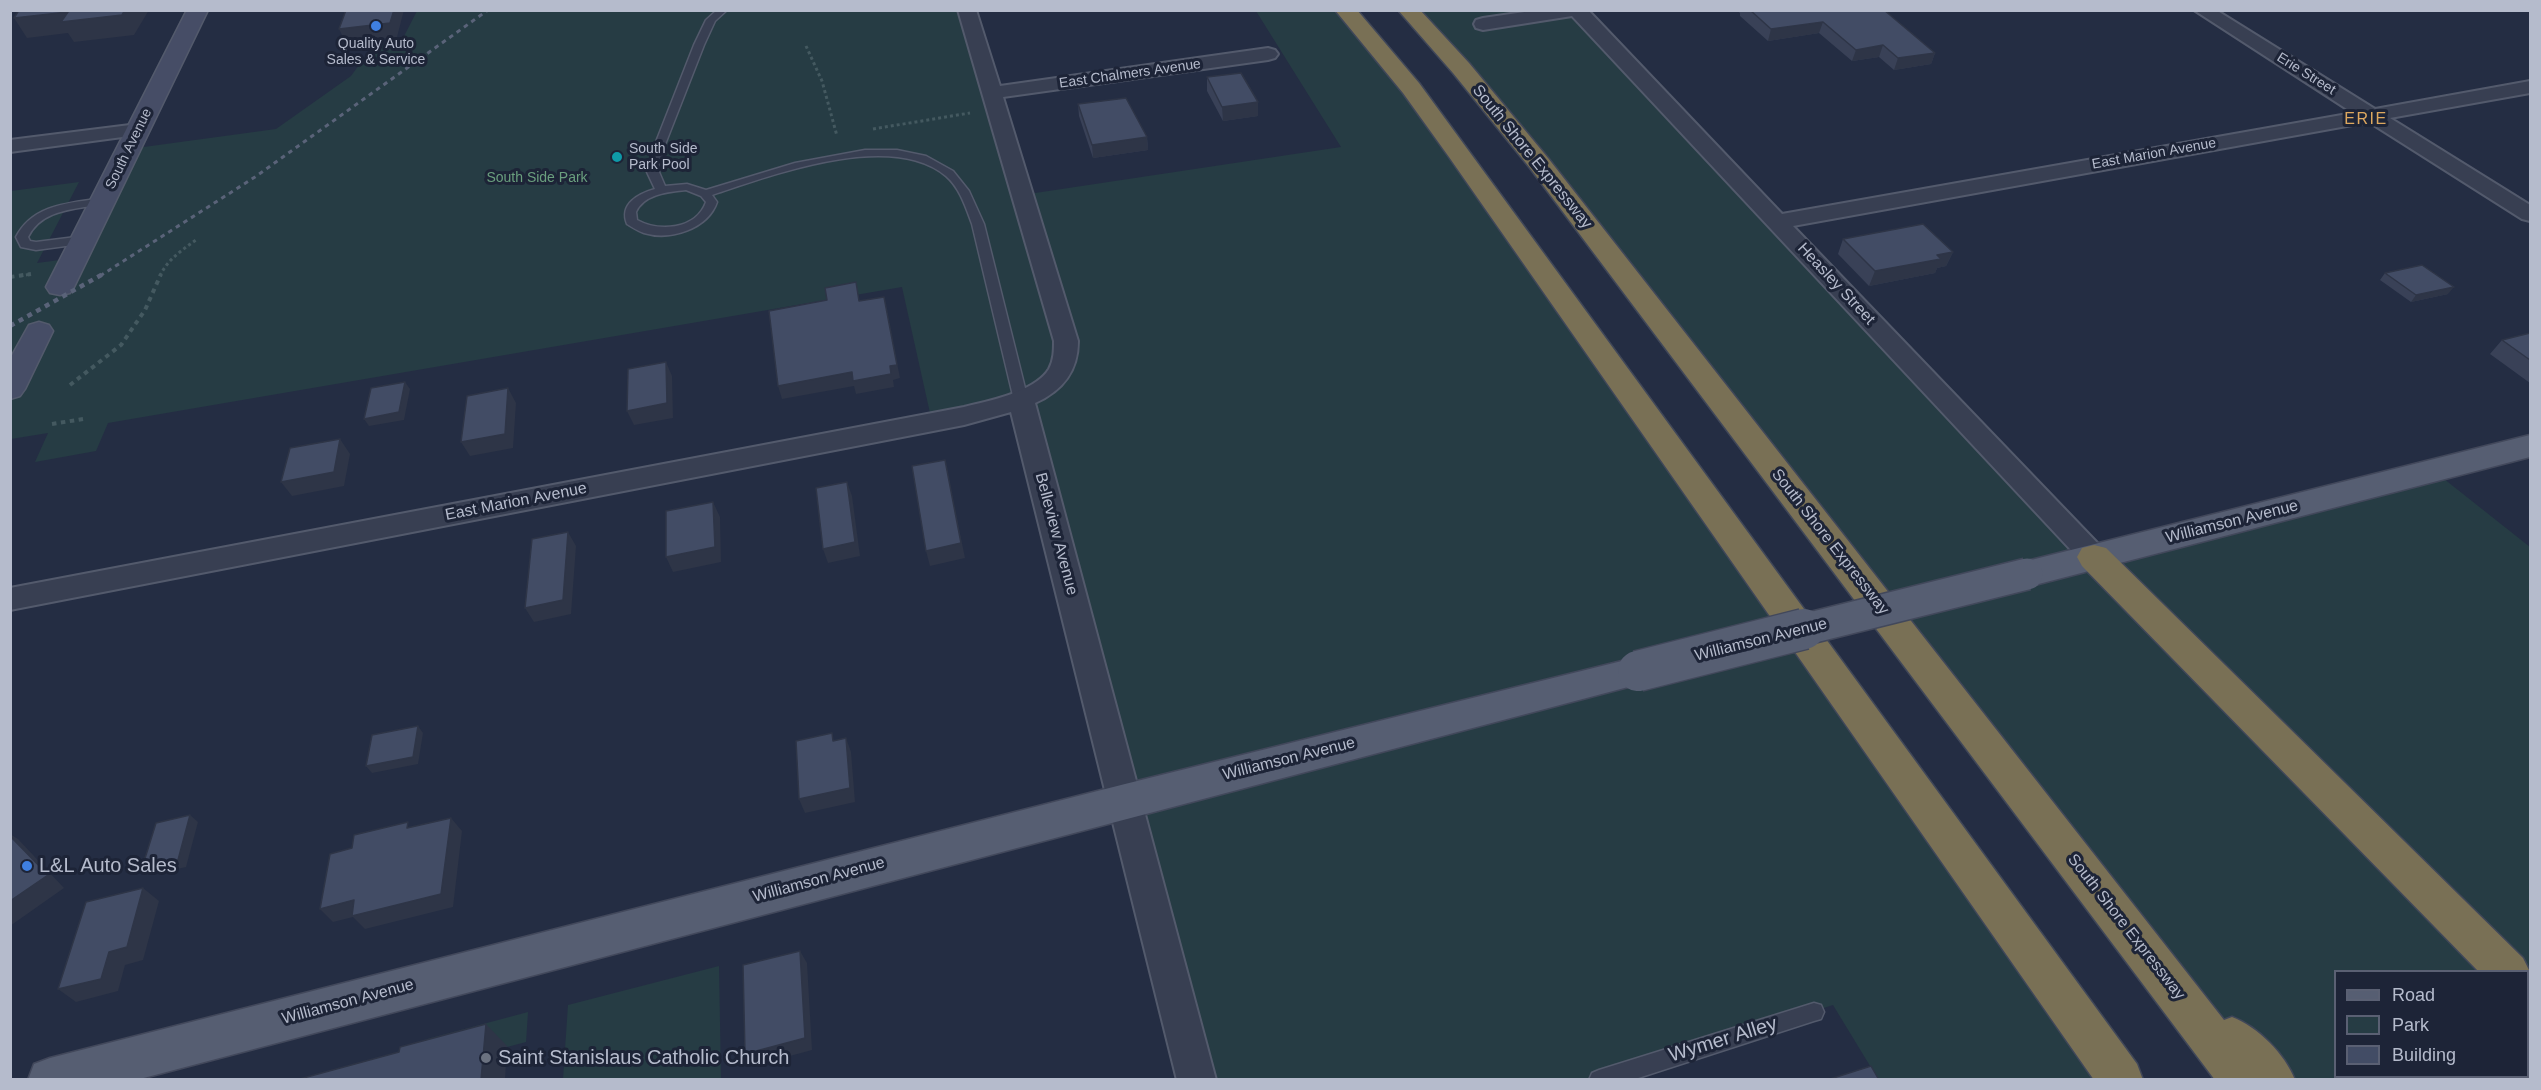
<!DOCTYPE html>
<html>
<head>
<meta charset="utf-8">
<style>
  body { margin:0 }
  #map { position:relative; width:2541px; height:1090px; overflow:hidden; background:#242d43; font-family:Arial,sans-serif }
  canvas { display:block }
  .frame { position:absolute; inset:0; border:12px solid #b5bbcc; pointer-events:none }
  .legend { position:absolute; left:2334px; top:970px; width:195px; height:108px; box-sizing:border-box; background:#1d2437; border:2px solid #5a6073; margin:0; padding:8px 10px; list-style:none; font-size:18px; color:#b5bbcc }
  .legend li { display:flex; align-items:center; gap:12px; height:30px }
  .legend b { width:30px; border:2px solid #5a6073 }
</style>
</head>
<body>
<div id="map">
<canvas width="2541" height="1090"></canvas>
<div class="frame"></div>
<ul class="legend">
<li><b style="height:8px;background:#565e72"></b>Road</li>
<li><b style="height:16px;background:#263c44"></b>Park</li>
<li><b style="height:16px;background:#424c65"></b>Building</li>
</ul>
</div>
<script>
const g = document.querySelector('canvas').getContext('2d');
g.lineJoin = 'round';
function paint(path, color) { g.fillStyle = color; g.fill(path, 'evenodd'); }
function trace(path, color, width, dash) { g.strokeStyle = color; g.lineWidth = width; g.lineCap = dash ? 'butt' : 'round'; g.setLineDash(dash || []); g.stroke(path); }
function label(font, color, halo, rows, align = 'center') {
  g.font = font + ' Arial,sans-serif'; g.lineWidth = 6; g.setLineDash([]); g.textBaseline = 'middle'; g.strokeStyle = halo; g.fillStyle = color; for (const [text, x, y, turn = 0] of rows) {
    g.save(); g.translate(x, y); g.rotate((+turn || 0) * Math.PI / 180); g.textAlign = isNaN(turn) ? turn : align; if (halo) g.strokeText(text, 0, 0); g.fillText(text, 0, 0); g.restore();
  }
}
const green = new Path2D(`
  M417,11H967L1022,195L1341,147L1256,11H1345L2121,1079H1878L1833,1005L1599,1079H1197L1021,401L932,422L902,287L108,423L96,451L35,462L48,433L11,439V191L79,182L37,263L75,258L129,149L276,129L351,76L373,46L401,42Z
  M1408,11H1576L2094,557L2434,471L2530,547V1079H2243ZM2336,972H2528V1076H2336Z
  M719,966L721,1079H563L568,1005Z
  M528,1012L526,1042L424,1069L427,1039Z`);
const pathFar1 = new Path2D(`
  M806,46L822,81L837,136
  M873,129L970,113
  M20,276L31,274
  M160,276C167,260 182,250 196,240`);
const path = new Path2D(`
  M10,277L31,274
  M70,385L121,345L145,310L161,274
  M52,424L83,419`);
const service = new Path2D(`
  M717,10H727L715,21L704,45L666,142L659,172L665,186L687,184L706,190L795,163L865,150H897L926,156L953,171L969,191L984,224L1028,400L1026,403L1021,404L1014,400L972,224C966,208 960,188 946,176C891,130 772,175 712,195L717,202C708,229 670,241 644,233C638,231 632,227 627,224C619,204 638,194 655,189L647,172L656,142L694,45L706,20ZM686,190L701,196L706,202C696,230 659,232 637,220L636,212C644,194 668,192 686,190Z
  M103,198L107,199V203C78,210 43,207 28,237L30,241L36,242L84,236L90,240L88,243L36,250L21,247L16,237C33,204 70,203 103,198Z
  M1814,1003L1821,1005L1824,1012L1821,1019L1814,1021L1632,1080H1589L1592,1073L1599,1070Z`);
const minor = new Path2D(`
  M958,10H976L1000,86L1268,48L1275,50L1278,54L1275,58L1268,60L1003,97L1078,341C1078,372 1062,391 1035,403L1216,1080H1177L1011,412L964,425L10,610V588L964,407C988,401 1035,392 1049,369C1054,360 1054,350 1054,341Z
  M1538,10H1588L1782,214L2353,113L2194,10H2216L2375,109L2530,81V93L2390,118L2530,205V221L2522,219L2369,122L1793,226L2104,550L2108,557L2104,564L2094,568L2084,564L1572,16L1483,30L1476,28L1474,24L1476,20L1483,18Z
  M138,124L145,126L148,130L145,134L10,152V140Z`);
const secondary = new Path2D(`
  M187,10H208L74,287L70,293L60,295L50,293L46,287Z
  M39,322L49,325L53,331L25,389L20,396L10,399V359L29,325Z`);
const primary = new Path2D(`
  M2530,435V457L2027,587L2015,583L2010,574L2015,565L2027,561Z
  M1638,657L1651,661L1656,671L1651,681L136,1080H28L34,1064L50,1058L1125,784Z`);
const motorway = new Path2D(`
  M1335,10H1357L1419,83L2137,1064L2143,1080H2094L1449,157L1403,93Z
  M1398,10H1420L1469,63L1548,158L2224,1020L2232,1017C2258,1027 2285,1054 2295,1080H2215L1530,168L1453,73Z
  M2094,545L2106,548L2523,958L2530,972V1014H2528V972H2479L2082,566L2077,557L2082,548Z`);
const railFar1 = new Path2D(`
  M100,276L255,177L488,10`);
const rail = new Path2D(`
  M10,326L103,274`);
const primaryBridgeFar1 = new Path2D(`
  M1798,631L2027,574`);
const primaryBridge = new Path2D(`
  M1638,671L1804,629`);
const wall = new Path2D(`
  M1737,10H1884L1935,53L1931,64L1894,70L1879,57L1852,61L1819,33L1768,41L1740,16V13Z
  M1207,77L1258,102V116L1223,121L1207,91Z
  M1078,104L1147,137L1148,150L1093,158L1079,116Z
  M1843,239L1953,252L1946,266L1937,268L1935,273L1869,286L1838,254Z
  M2385,273L2448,294L2411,302L2380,280Z
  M2530,333V383L2490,354L2502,340Z`);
const shadedWall = new Path2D(`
  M125,10H149L134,35L74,42L68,33L27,38L14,18L68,12Z
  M394,10H404L397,37L346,43L339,29Z
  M1823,22L1819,33L1768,41L1771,29Z
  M1883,45L1879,57L1852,61L1856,50Z
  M1935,53L1931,64L1894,70L1898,58Z
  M1258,102V116L1223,121L1222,107Z
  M1147,137L1148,150L1093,158L1092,145Z
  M1953,252L1946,266L1937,268L1935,273L1869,286L1875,271L1937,255Z
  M2454,287L2448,294L2411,302L2416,295Z
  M884,297L900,378L893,380L894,387L856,394L854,386L782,399L778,386Z
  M666,362L672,376L673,418L634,425L627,411Z
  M405,382L410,389L404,420L369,426L364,419Z
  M508,388L516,403L513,448L470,456L461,442Z
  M340,439L350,454L344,486L292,496L281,482Z
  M945,460L965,558L930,566L926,551Z
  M847,482L852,496L860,556L828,563L823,549Z
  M713,502L720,517L721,562L673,572L666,557Z
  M568,532L576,546L571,614L534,622L525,608Z
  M418,726L423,733L418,764L372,773L366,766Z
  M846,738L851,752L855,802L805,813L799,799Z
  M190,815L198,822L186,867L150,875L142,868Z
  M451,818L462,831L453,907L365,929L353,917L333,922L320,909L354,900Z
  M10,834L18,839L64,888L10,926Z
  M143,888L159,901L143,960L125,965L118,991L76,1002L58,989L109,952Z
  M800,951L807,963L812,1050L753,1066L745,1054Z
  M486,1024L507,1046L505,1080H481Z`);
const building = new Path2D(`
  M19,10H125L122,15L61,22L68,12L14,18Z
  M346,10H394L390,23L339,29Z
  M1750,10H1884L1935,53L1898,58L1883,45L1856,50L1823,22L1771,29Z
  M1241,73L1258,102L1222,107L1207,77Z
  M1126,98L1147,137L1092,145L1078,104Z
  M1923,224L1953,252L1937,255L1941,259L1875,271L1843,239Z
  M2422,265L2454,287L2416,295L2385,273Z
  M856,282L859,301L884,297L897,365L890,366L891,374L853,381L852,372L778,386L769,311L827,300L825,288Z
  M2530,333V360L2502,340Z
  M666,362L667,403L627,411L628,369Z
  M405,382L399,412L364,419L371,388Z
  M508,388L505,434L461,442L467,396Z
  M340,439L334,472L281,482L290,448Z
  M945,460L961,543L926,551L912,466Z
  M847,482L855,542L823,549L816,488Z
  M713,502L715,547L666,557V511Z
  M568,532L563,600L525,608L532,539Z
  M418,726L413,757L366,766L372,735Z
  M832,733L833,741L846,738L850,788L799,799L796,741Z
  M190,815L178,860L142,868L156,823Z
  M451,818L441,894L352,916L354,900L320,909L330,854L352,848L354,835L408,822L407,828Z
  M10,836L48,875L10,901Z
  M143,888L127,947L109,952L101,979L58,989L86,902Z
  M800,951L805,1038L745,1054L743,965Z
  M486,1024L481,1080H296L399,1052L400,1047Z
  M1871,1066L1879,1080H1827Z`);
const markers = [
  [376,26,6,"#3f7fe0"],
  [617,157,6,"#0f9aa8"],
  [27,866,6,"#3f7fe0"],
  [486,1058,6,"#6b7280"]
];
const farPoinames = [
  ["Quality Auto",376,44],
  ["Sales & Service",376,60],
  ["South Side",629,149,"left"],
  ["Park Pool",629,165,"left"]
];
const farStreetnames = [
  ["East Chalmers Avenue",1130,74,-8],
  ["Erie Street",2306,74,32],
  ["South Avenue",129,149,-64],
  ["East Marion Avenue",2154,154,-10]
];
const farParknames = [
  ["South Side Park",537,178]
];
const farQuarternames = [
  ["ERIE",2366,120]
];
const streetNames = [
  ["South Shore Expressway",1532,157,51],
  ["Heasley Street",1836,284,47],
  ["East Marion Avenue",516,502,-11],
  ["Williamson Avenue",2232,522,-14],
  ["Belleview Avenue",1056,534,75],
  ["South Shore Expressway",1830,542,52],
  ["Williamson Avenue",1761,640,-14],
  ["Williamson Avenue",1289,759,-14],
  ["Williamson Avenue",819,880,-15],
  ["South Shore Expressway",2126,927,52],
  ["Williamson Avenue",348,1002,-15]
];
const nearPoinames = [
  ["L&L Auto Sales",39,866],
  ["Saint Stanislaus Catholic Church",498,1058]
];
const nearStreetnames = [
  ["Wymer Alley",1723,1040,-17]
];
paint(green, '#263c44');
trace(service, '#535a6c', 3);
trace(minor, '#535a6c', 4);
trace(secondary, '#535a6c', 3);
trace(primary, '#42485b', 3);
trace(motorway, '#404759', 3);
trace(pathFar1, '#445960', 3, [3, 3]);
trace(path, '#445960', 4, [4.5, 4.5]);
paint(service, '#383f52');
paint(minor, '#383f52');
paint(secondary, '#464d66');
paint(primary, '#565e72');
paint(motorway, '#797055');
trace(railFar1, '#5a6379', 3, [4.5, 4.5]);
trace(rail, '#5a6379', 4.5, [5, 5]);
trace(primaryBridgeFar1, '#42485b', 34, []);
trace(primaryBridge, '#42485b', 43, []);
trace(primaryBridgeFar1, '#565e72', 31);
trace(primaryBridge, '#565e72', 40);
paint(wall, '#394157');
paint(shadedWall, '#2e3547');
paint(building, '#424c65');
trace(building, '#2e3547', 1.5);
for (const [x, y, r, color] of markers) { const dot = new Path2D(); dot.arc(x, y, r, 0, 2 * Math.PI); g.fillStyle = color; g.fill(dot); trace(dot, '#1d2437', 2); }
label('14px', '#b5bbcc', '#1d2437', farPoinames);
label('14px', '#b5bbcc', '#1d2437', farStreetnames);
label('14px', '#6a9f7e', '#1d2437', farParknames);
g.letterSpacing = '1.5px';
label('16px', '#dea85f', '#1d2437', farQuarternames);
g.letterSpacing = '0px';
label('16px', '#b5bbcc', '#1d2437', streetNames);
label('20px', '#b5bbcc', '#1d2437', nearPoinames, 'left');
label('20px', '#b5bbcc', '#1d2437', nearStreetnames);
</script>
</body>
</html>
